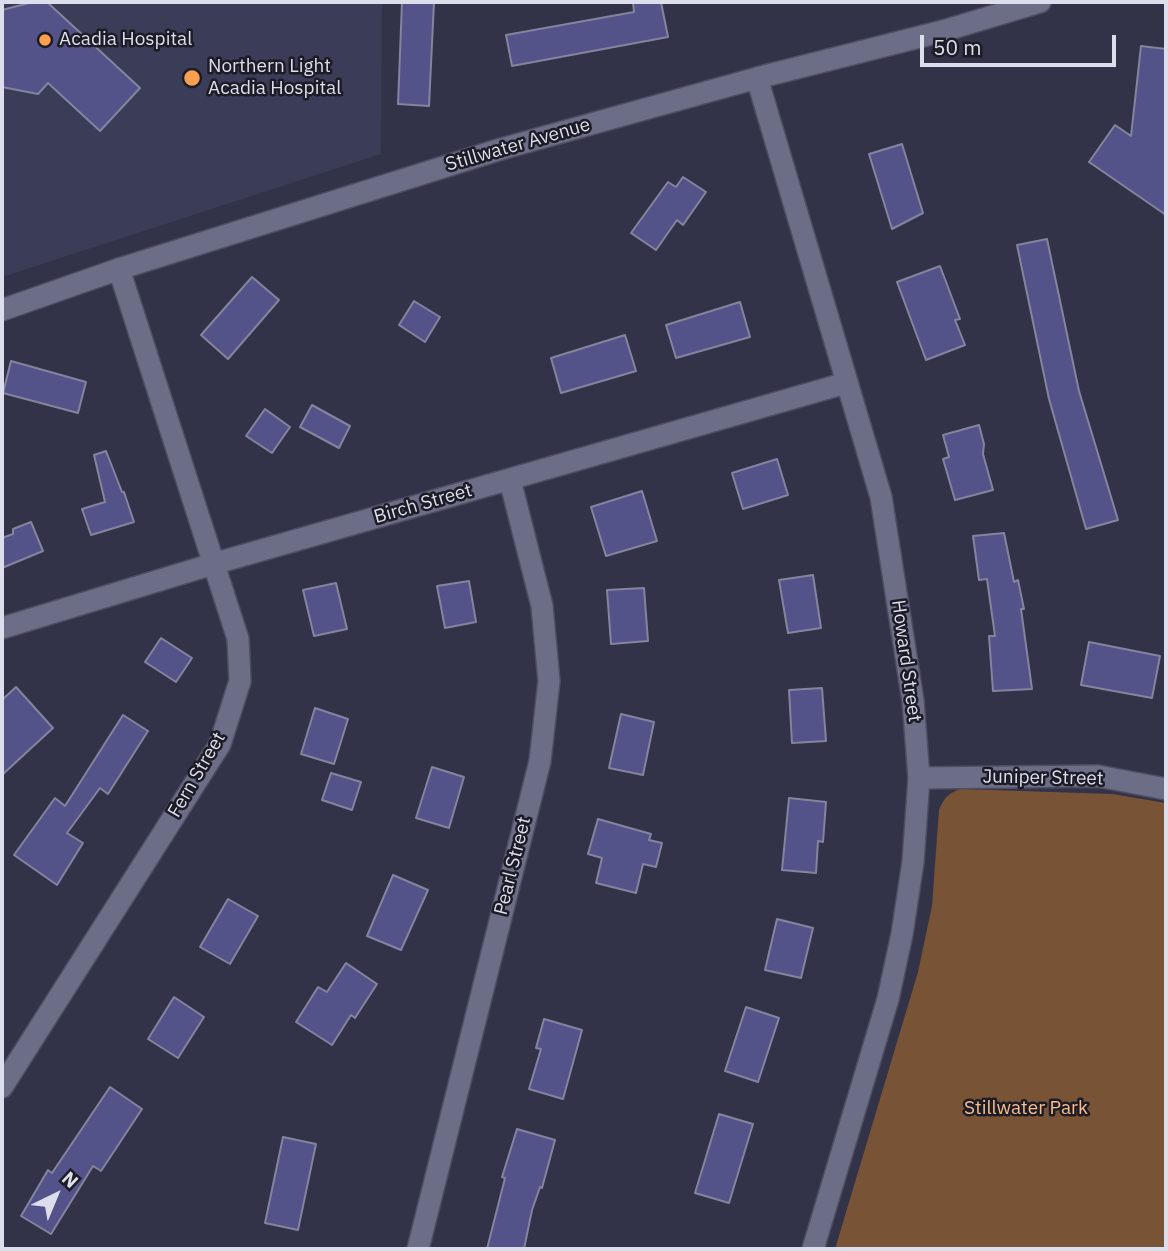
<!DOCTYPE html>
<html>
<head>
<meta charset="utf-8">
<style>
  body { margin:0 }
  #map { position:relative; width:1168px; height:1251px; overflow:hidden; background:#323349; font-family:"IBM Plex Sans",sans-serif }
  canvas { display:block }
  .frame { position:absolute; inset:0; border:4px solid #dddeec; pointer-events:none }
  .north { position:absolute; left:21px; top:1160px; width:70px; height:70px; -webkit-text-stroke:5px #1c1c26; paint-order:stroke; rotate:43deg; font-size:19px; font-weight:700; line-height:28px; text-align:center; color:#dddeec }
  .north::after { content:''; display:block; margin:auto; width:24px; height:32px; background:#dddeec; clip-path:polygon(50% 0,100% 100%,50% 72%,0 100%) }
  .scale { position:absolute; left:920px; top:35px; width:196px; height:32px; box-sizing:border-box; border:4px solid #dddeec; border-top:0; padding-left:9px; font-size:21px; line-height:24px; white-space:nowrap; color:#dddeec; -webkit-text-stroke:5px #1c1c26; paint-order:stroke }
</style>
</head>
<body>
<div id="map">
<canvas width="1168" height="1251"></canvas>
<div class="frame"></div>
<div class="north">N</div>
<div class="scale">50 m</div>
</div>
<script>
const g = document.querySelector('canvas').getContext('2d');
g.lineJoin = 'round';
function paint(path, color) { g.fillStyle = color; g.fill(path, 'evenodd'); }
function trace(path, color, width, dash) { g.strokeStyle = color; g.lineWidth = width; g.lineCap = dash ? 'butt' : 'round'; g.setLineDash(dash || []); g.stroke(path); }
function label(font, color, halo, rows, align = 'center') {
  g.font = font + ' "IBM Plex Sans",sans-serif'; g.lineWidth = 5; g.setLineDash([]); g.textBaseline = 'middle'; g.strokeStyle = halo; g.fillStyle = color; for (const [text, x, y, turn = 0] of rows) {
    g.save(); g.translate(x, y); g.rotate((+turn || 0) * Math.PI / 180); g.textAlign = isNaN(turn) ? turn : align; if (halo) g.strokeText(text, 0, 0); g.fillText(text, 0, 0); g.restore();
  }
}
const built = new Path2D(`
  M2,2H382L381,154L2,277Z`);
const green = new Path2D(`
  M961,789L1112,794L1166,803V1249H835L918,972L932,906L939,810C944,798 948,793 961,789Z`);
const building = new Path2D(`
  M33,2H47L140,88L100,131L48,83L38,94L2,87V10Z
  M402,2H434L429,106L398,104Z
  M633,2H661L668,37L512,66L506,35L634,12Z
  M1141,46L1166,49V215L1089,162L1115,125L1131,136Z
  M902,144L923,213L892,229L869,154Z
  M683,177L706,192L683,225L677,220L656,250L631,233L668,182L676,187Z
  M1047,239L1079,391L1118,520L1086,529L1049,399L1017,245Z
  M940,266L960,319L955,320L965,345L926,360L897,282Z
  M252,277L279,300L228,359L201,335Z
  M414,301L440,317L425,342L399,325Z
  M740,302L750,337L676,358L666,325Z
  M625,335L636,371L561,393L551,358Z
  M11,361L86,382L78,413L3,393Z
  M312,405L350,426L339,448L300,427Z
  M265,409L290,427L272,453L246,436Z
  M979,425L984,444L983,454L993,490L955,500L943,459L949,457L943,435Z
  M106,451L122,492H124L134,522L91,535L82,509L105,502L94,455Z
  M777,459L788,495L743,509L732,473Z
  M642,491L657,541L606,556L591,507Z
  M31,522L43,551L2,568V538L13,534V529Z
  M1004,533L1014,582L1018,580L1024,609H1021L1032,689L993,691L989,636H995L987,579L979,580L973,536Z
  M813,575L821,628L788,633L779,580Z
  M469,581L476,622L445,628L437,586Z
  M336,583L347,629L314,636L303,590Z
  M644,588L648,641L611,644L607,590Z
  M161,638L192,658L176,682L145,662Z
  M1089,642L1160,656L1152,698L1081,685Z
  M16,687L53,728L2,775V700Z
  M822,688L826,741L792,743L789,690Z
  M315,708L348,719L334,764L301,754Z
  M621,714L654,722L643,775L609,768Z
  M123,715L148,731L108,794L100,788L67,833L83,843L57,885L14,855L55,798L65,806Z
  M432,767L464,777L449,828L416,818Z
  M331,773L361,782L352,810L322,800Z
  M789,798L826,802L823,842L818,841L816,873L782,870Z
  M598,819L651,834L649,840L662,843L656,867L643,864L636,893L596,883L602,858L588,854Z
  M393,875L428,890L401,950L367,936Z
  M228,899L258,916L230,964L200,947Z
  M777,919L813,928L801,978L765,970Z
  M346,963L377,984L355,1018L351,1015L332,1045L296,1022L318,987L327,992Z
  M174,997L204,1017L178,1058L148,1039Z
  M746,1007L779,1018L758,1082L725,1071Z
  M544,1019L582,1030L563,1099L529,1089L541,1049L536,1048Z
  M110,1087L142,1109L101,1171L93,1166L51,1234L21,1216L48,1170L52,1173Z
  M719,1114L753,1124L729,1203L695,1193Z
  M517,1129L555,1140L542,1188L540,1187L532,1210L524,1249H487L505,1178L502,1177Z
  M283,1137L316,1144L298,1230L265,1223Z`);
const street = new Path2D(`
  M2,628L213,564L846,383
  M919,778L1098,776L1166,789
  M2,1087L220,744L240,681L238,639L119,269
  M418,1249L540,761L549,681L542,606L510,480`);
const secondary = new Path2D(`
  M757,78L881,497L913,701L919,778L913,862L902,934L888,999L813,1249
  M2,310L119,269L501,149L757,78L943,31L1040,2`);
const markers = [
  [45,40,7,"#fa9f4f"],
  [192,78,9,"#fa9f4f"]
];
const poiNames = [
  ["Acadia Hospital",59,40],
  ["Northern Light",208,67],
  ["Acadia Hospital",208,89]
];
const streetNames = [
  ["Stillwater Avenue",518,145,-16],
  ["Birch Street",423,504,-16],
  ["Howard Street",906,661,82],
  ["Fern Street",197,775,-60],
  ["Juniper Street",1043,778,1],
  ["Pearl Street",513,866,-76]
];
const parkNames = [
  ["Stillwater Park",1026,1109]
];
paint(built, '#3b3c58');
paint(green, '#795335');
paint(building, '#535389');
trace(building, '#83849e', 2);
trace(street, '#4d4e60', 24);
trace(secondary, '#4d4e60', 24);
trace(street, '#6c6e87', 21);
trace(secondary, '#6c6e87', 21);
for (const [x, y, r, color] of markers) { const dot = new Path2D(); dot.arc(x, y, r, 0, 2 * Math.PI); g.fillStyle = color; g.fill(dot); trace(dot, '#1c1c26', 2.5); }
label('19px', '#dddeec', '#1c1c26', poiNames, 'left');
label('19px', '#dddeec', '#1c1c26', streetNames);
label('19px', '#f9bd8e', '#1c1c26', parkNames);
</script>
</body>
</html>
